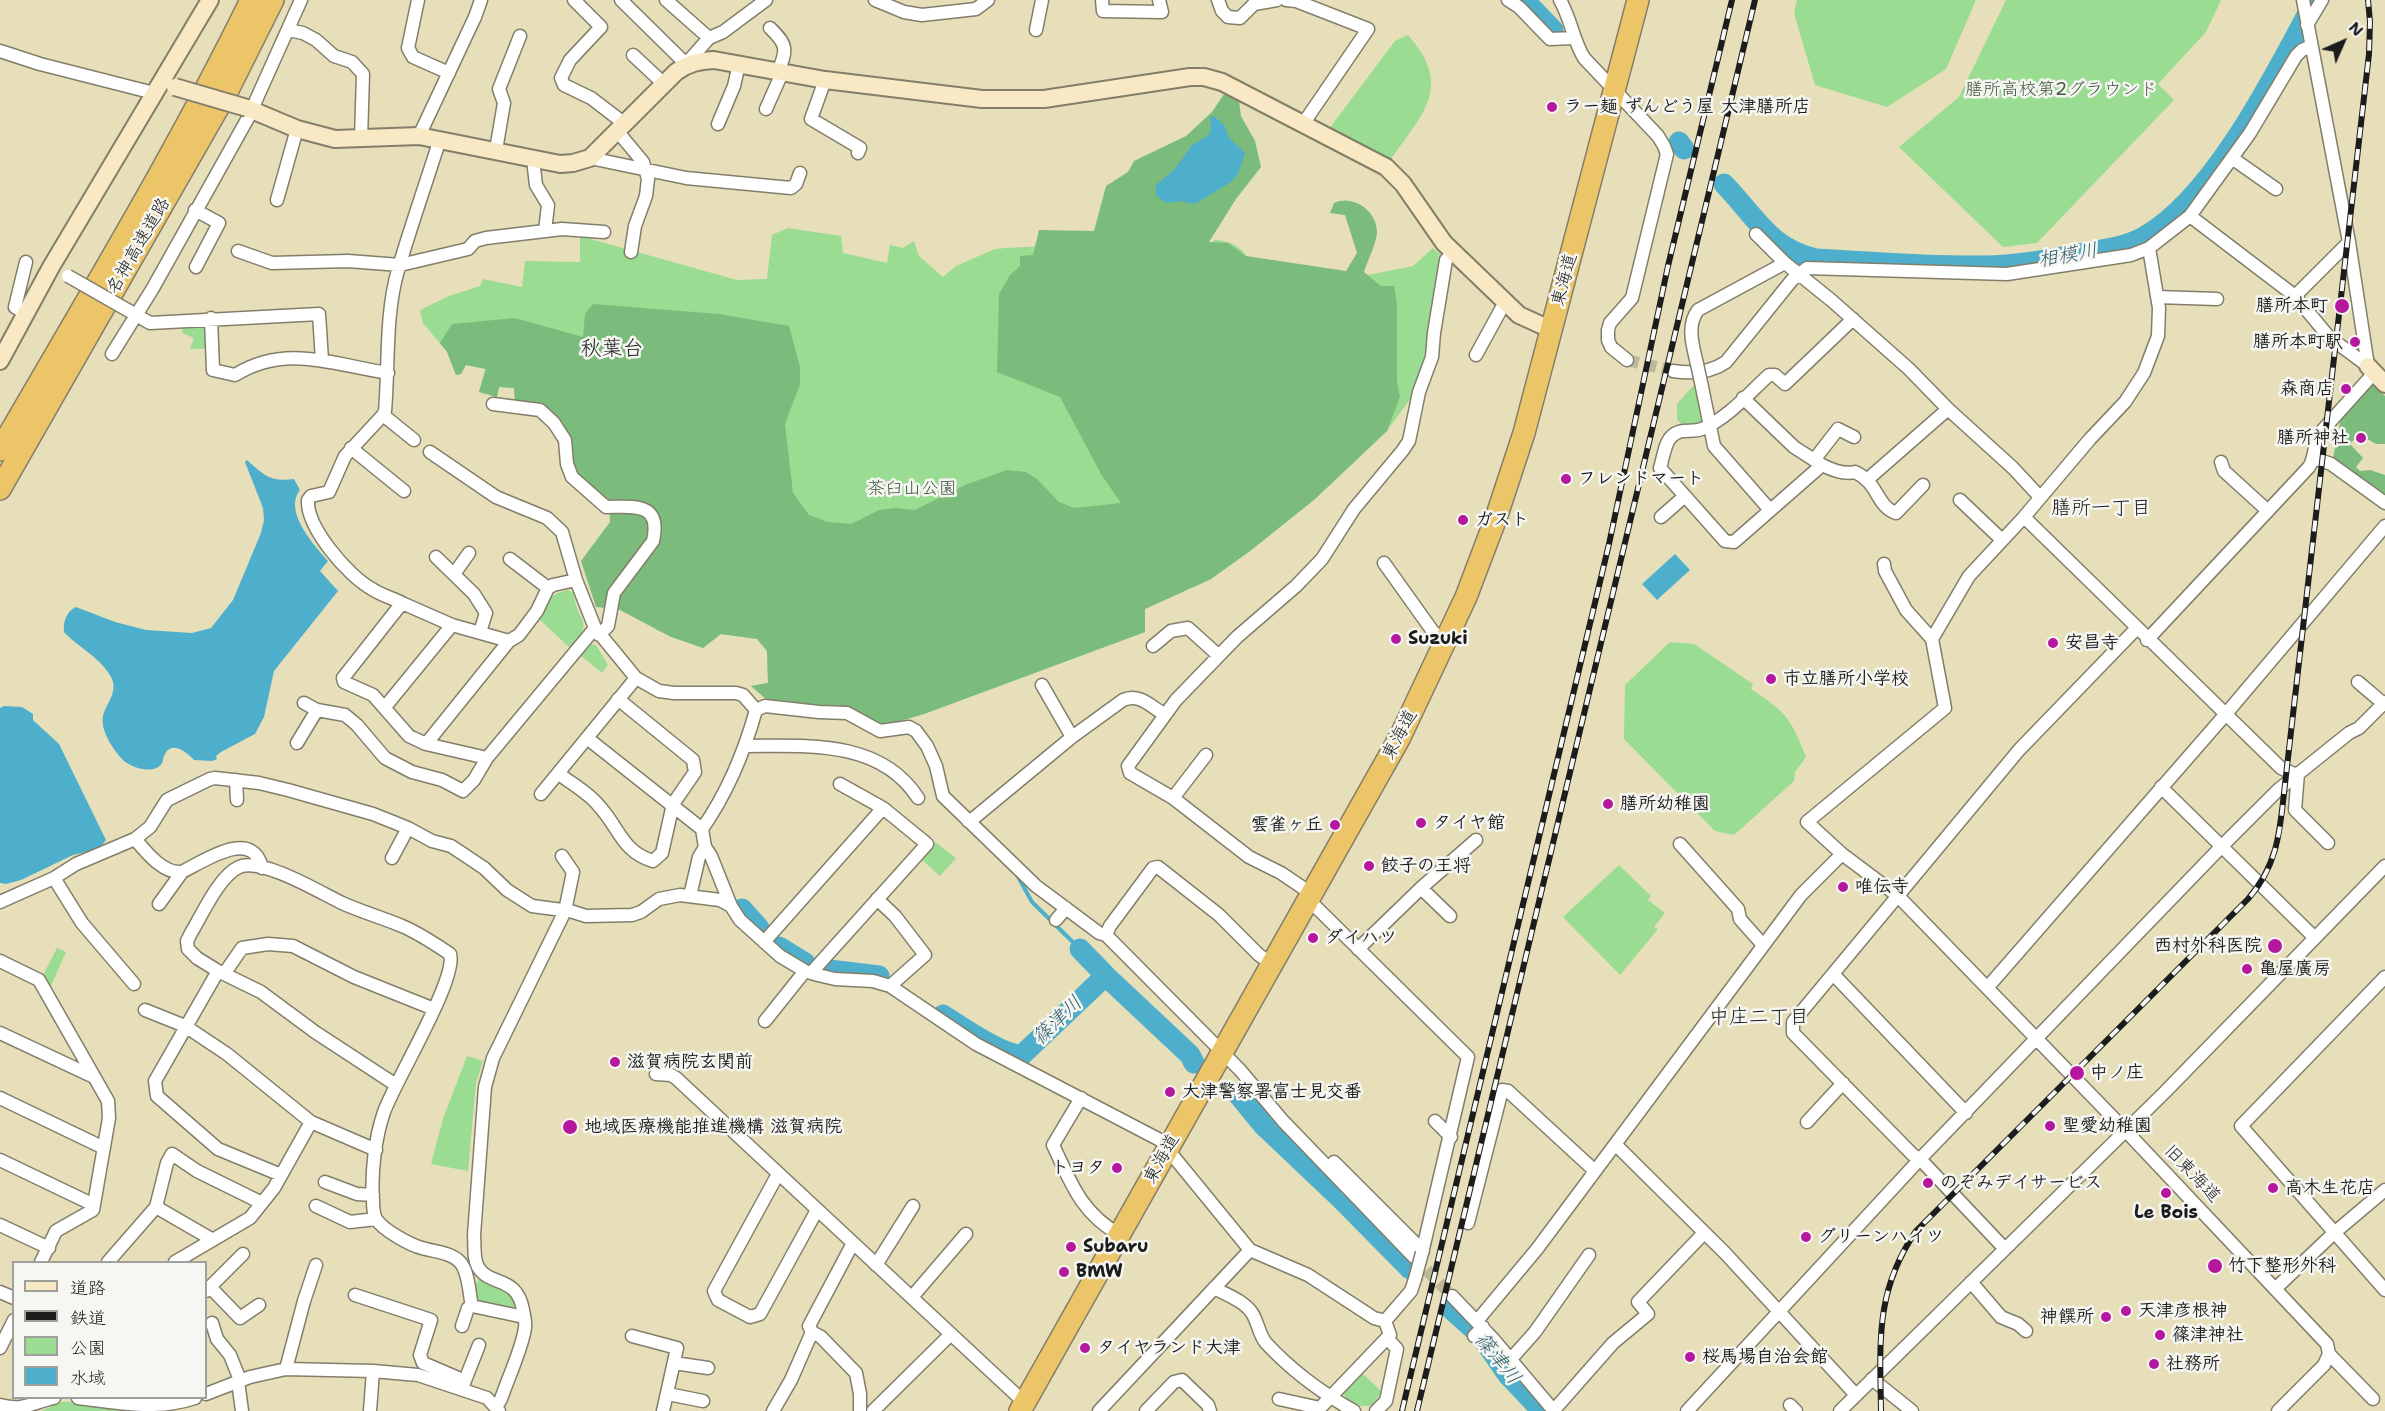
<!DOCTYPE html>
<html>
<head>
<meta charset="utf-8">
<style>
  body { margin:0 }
  #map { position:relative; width:2385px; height:1411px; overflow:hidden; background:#e7dfb9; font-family:"Shantell Sans","Klee One",sans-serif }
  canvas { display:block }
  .legend { position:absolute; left:12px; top:1261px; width:195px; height:138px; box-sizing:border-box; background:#f6f6f2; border:2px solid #9f9f9c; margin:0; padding:8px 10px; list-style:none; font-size:18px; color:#1c1c1c }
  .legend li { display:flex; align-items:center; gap:12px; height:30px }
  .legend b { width:30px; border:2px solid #9f9f9c }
  .north { position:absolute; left:2313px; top:12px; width:60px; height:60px; -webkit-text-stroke:4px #f6f6f2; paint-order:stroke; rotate:45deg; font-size:16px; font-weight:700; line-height:24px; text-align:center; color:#1c1c1c }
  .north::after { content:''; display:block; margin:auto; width:21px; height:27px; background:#1c1c1c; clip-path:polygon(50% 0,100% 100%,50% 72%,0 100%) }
</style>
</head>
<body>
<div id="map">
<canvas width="2385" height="1411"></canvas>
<ul class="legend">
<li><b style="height:8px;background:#f8e8c3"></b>道路</li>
<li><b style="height:8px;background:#1c1c1c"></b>鉄道</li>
<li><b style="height:16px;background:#9adc92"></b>公園</li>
<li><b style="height:16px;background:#4dafcc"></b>水域</li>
</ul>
<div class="north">N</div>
</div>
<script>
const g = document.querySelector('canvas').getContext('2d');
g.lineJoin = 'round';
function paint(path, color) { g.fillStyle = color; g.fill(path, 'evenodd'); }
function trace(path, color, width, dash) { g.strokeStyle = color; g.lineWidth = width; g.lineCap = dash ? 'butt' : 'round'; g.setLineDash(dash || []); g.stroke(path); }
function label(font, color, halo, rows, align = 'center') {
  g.font = font + ' "Shantell Sans","Klee One",sans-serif'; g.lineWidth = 5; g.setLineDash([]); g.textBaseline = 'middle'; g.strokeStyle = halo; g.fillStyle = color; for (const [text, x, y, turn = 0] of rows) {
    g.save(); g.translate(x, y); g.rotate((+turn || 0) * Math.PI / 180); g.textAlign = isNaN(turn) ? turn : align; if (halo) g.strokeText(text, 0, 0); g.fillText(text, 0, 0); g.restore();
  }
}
const green = new Path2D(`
  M1797,0H1976L1946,69L1887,107L1815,85L1794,13Z
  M2006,0H2221L2206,32L2158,84L2174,100L2037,243L2003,247L1899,147L1959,97Z
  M1408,35C1455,88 1421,115 1389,162L1329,129L1395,41Z
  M788,228L841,236L843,253L887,263L890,245L903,248L914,241L919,256L943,277L956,266L995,249L1006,248L1043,246L1197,255L1215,240C1233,241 1243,248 1252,264L1353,278L1413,266L1433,248L1441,255L1431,319L1429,355L1416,391L1387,431L1315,499L1250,551L1211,579L1145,609V632L924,714L767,700L751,686L768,683L767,651L757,639L721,634L703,648L656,630L661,545L570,441C558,410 546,407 515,402L514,388L499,387L497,397L479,392L485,369L466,365L461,374L456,375L447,352L423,323L420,310L449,296L480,286L483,279L522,287L525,261L580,262V236L737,280L767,279L772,235Z
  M200,323L206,327V349H190L194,338L182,333L184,325Z
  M1693,386H1695L1703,420L1699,425L1681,424L1677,419V404Z
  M568,590L574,593C576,624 597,619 570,648L539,619C553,600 542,597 568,590Z
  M1670,642L1694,644L1753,684L1751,689C1787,713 1790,717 1806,757L1795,772L1794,781L1734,835L1715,831L1624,739L1625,685Z
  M588,644L596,645L608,665L602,673L580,655Z
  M935,842L956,858L940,876L920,858Z
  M1619,865L1651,896L1648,900L1665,913L1654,927L1658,929L1620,975L1563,917Z
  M57,948L66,952L50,988L42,977Z
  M467,1056L483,1061L476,1083L468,1171L431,1164L443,1119Z
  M479,1279L506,1289L515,1304L514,1309L479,1305C471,1295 473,1289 479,1279Z
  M1362,1373L1380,1390V1395L1371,1406H1361L1346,1400L1343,1390Z
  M78,1401L124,1408L126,1411H41L62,1402Z`);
const forest = new Path2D(`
  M1224,94L1239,101L1241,116L1255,141L1261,167L1236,199L1209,242L1228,243L1246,256L1346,271L1357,253L1345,215L1330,213L1334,203C1352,194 1377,210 1377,232C1377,242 1367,262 1364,272L1381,286H1394L1397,304V381L1400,397L1387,431L1315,499L1250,551L1211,579L1145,609V632L924,714L887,725L873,722L847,708L767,700L751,686L768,683L767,651L757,639L721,634L703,648L671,637L618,609L596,607L581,561L610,522L609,501L600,497L577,476L570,461V441L563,423L541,406L515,402L514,388L499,387L497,397L479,392L486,369L466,365L461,374L456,375L447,352L440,343L452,324L515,318L583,337L585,314L593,304L719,314L789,326L800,367V384L785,424L793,493L809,515L828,522L851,524L879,510L895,508L915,510L965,485L1007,470L1026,472L1037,479L1059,502L1074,508L1121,503L1101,474L1060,397L997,372L999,294L1010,275L1020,266V256L1033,255L1039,230L1094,231L1106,186L1128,172L1134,161L1186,136L1212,112Z
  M2372,383L2385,396V444H2376L2359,434L2350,444L2363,458L2356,467L2360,471L2370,470L2385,475V495L2333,458L2341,417Z`);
const water = new Path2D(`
  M1210,117H1215L1224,125L1229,138L1245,153L1238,174L1231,182L1195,204L1181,201L1166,203L1156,195V185L1175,169L1192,145L1209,135L1211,128Z
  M247,460C265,476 270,482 294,479L300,490C283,511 314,545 328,561L320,571L338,591L274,671L264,717L255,734L221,752L216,756L217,759L212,761L194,760C187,753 173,740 165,754C163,757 163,761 162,763C155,775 132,768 124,761C114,751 100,731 103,716C106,703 119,692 111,677C100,657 79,648 64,632C63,622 66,612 76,607L115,622L146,630L192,633L211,628L233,600L261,533L264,520L263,508L245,462Z
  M1675,554L1690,570L1657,600L1642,584Z
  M4,706L22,707L33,714V720L59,744L106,840L99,849L73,855L21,880L6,884L0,883V708Z`);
const stream = new Path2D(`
  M1016,873L1032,902L1080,949`);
const river = new Path2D(`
  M1524,0L1553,30
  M1679,142L1684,149
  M1724,184C1756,217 1769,248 1816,259C1872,262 1928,267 1984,266C2016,266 2047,260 2078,254C2100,250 2124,248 2144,237C2215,197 2277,71 2315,0
  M742,909L759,928
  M779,947L805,963
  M1080,949L1109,979
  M829,970L879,976
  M943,1015C960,1026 1003,1056 1022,1055L1100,981L1109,979L1190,1055L1194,1063
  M1237,1093L1264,1126L1342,1200L1410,1269
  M1450,1308L1481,1336L1508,1375L1542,1411`);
const streetTunnel = new Path2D(`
  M1627,360L1673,371
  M1414,1257L1452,1296`);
const street = new Path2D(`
  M418,0L408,48L413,57L449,73
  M574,0L601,27L570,60L561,78L564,85L591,98L625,124
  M621,0L686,64L709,38L723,32L766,0
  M666,0L709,38
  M875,0L904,12L922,15L976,9L988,0
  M1102,0L1103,11L1162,12L1159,0
  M1218,0L1222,11L1228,17L1240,18L1254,4L1277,0
  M1286,0L1296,1L1368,29L1303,124
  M1508,0L1519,7L1550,39L1574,38
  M1560,0C1571,19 1573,40 1584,58L1658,136L1664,146L1667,154L1632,298L1610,323L1608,330V340L1611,347L1627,360
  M2303,0L2349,242L2368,366
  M2307,25L2322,0
  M770,28C788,45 787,50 778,72
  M288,30L303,33L316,40L334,56L352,62L363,74L361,139
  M1036,30L1042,0
  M0,51L40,64L154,93
  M633,55L664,84
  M825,80L811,119L860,148L858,153
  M766,109L782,73
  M718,124L734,86L739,64
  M618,132L643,162L648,179L646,196L635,226L631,252
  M419,136L475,17L481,0
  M496,150L504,103L499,89L520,36
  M590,158L686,178L791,188L796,184L800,173
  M2232,158L2276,189
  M535,159L534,168L536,185L548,205L545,231
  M277,200L297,129
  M195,210L219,223L196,267
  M2190,216L2295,296L2329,337L2368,366
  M1756,234L1785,263L1831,300L1909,369L1948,409L2013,468L2039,496
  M2149,248L2159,308L2158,336L2144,373L2125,402L2090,439L2024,517L1969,576L1932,639L1945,708L1807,822L1842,854L1898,896L2125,1130L2327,1344L2329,1354L2324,1365L2278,1411
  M238,251L272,263L348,261L400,265L468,249L475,241L486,238L562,229L604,232
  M2295,296L2349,242
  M2157,297L2217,299
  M131,312L150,323L319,314L322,360
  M25,313L15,307L26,262
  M211,318L213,370L235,375C286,343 334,365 388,373
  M112,354L153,288L248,118L301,0
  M1476,355L1505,302
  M1697,364C1693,346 1686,326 1698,310L1785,263
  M1673,371C1692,374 1710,373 1726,362L1792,280L1807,268L2007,274L2131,255L2149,248L2190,216L2250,133L2296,56L2302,50L2311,46
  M1702,387L1714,446L1770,510
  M1743,398L1794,447L1822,465L1734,542L1725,541L1660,468C1663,458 1665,443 1671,437C1681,427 1691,433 1702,429C1728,418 1749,393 1769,375H1775L1785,384L1853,319
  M493,404L540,410L554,423L565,440L567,464L572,477L606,507C632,507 662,501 653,541L614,593L608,626L599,635
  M383,415L345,456L329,492L311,496L308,500C306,527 348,576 372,589C381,595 392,598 402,603
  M414,440L383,415L385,411C389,365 385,315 398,270C411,226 426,183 440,139
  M351,448L404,491
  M430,452L496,497L547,518L562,532L576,580
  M2314,458L2331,464L2385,503
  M1814,460L1838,429L1854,437
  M2221,462L2224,471L2268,511
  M1822,465C1832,470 1844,475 1855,472C1879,483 1876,506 1896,513L1923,485
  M1868,479L1948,409
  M1960,500L2002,540
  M1661,517L1685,496
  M2024,517L2281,768L2296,775
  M436,557L474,594L486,613L480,632
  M510,559L548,588
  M1384,563L1434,633L1447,639
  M1884,564L1885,571L1906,610L1932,639
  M454,574L469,553
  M2147,640L2309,467C2316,456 2313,444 2320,433L2374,373
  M509,641L452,625L402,603L343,678L344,682L373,695L409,736L426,744L487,758L595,628
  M1153,646L1171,631L1188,628L1218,655
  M2358,682L2385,705
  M1042,685L1072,737
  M304,703L317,710L345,715L357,725L385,758L412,772L442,780L463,791L474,780L487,758
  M385,707L452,625
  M756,710L765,706L819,712L847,713L880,731L909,727L916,731L927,746L936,766L943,796L1036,886L1099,933L1106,935L1240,1070L1283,1121L1414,1257
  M587,738L702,829
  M297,743L317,710
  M426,744L509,641L519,635L537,611L548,588L553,585L576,580L595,628L636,678L659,691L674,693H736L743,695L756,710C744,753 728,792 702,829L705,847L711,856L731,906L740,920L780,956L805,971L818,975L835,979L873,981L890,986L976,1044L1160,1140L1250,1250L1308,1275L1374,1318L1385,1321
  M745,746C806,746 880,739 918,798
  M2298,773L2295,810L2328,843
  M559,774C572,784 589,793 599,806C619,827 622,852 653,861L662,853L673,804L695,772L693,760L618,699
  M236,780L237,800
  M840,784L883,808
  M2161,787L2315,938
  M541,794L636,678
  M1173,798L1206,755
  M968,821L974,818L1072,737L1123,700C1140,693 1150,706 1164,714
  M135,839C146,852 163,874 182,872C204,861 253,827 262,868
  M1680,844L1738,909L1740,919L1763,945
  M392,858L408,828
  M54,878L82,923L134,984
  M1421,888L1450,916
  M1312,894L1281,873L1249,857L1173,798L1130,773L1128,766L1176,700L1237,637L1296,586L1322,559L1354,509L1403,450L1409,441L1419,392L1432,357L1434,333L1446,260L1454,252
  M690,896L699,857L705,847
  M877,899L895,916L925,955L890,986
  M0,902L54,878L76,864L135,839L150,827L167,800L210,779L215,778L259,783L288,790L373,814L408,828L432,841L451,846L484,868L507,890L532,906L570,911L586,916L632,915L641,912L659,899L680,895L720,900L731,906
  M1307,902L1316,907L1468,1057L1422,1253
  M159,904L182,872
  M1056,920L1066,908
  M1106,935L1110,926L1153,868L1158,867L1219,915L1259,955L1272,964
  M764,942L883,808L927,844L811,973
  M1358,949L1421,888L1476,840
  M0,961L39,980L108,1101L109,1118L93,1210L56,1231L41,1262
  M218,971L155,1081L157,1096L218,1149L281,1175
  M224,974L242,948L268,944L293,946L354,977L434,1009
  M1834,975L1966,1113
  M2385,977L2241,1126L2385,1290
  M1987,988L2225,715L2385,526
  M145,1010L185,1026L227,1054L311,1122L376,1150
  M765,1021L805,971
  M0,1033L94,1077
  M656,1074L671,1075L676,1078L1025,1403
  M396,1085L315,1032L261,992L218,971L197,958L188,949L187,941L191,933C202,915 219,876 239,867C262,857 321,893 342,903C362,912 383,918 402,926C419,933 435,944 450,954C458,978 395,1081 384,1112C375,1138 371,1173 373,1201C373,1206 374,1215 376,1219C383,1230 410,1245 422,1248C435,1252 450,1252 460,1262C469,1272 469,1293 472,1306L524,1317
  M0,1098L104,1148
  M1081,1098L1053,1145C1071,1183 1081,1213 1120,1235
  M1435,1121L1451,1137
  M1807,1122L1843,1083
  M1616,1145L1725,1253L1856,1395
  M0,1160L94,1205
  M1334,1162L1423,1251
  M778,1174L714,1291L718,1300L750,1317L760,1314L817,1210
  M325,1182L357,1194L373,1195
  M316,1206L350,1222L376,1219
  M156,1207L213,1240
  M1468,1223L1502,1090L1508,1091L1595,1171
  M0,1225L49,1248
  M853,1243L809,1326L812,1332L821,1337L856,1373L860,1394V1411
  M2005,1249L1920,1159L1913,1155L1793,1033V1022L2019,750L2136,629
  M108,1262L156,1207L167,1163L172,1154L197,1171L262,1203
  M175,1262L250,1218L274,1188L311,1122
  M876,1265L913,1206
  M1971,1282L2001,1317L2018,1324L2026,1331
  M210,1287L240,1318L259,1305
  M1214,1288C1227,1295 1244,1301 1252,1313C1258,1322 1259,1335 1266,1343C1291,1370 1322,1393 1354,1411
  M2275,1289L2334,1233L2385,1190
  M206,1291L243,1254
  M0,1292L14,1298
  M355,1295L431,1320L420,1355L423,1363L458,1378L463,1384
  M1452,1296L1495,1341L1554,1411
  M912,1297L966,1234
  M1477,1321L1537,1249L1801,895L1842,854
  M212,1323L217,1339L230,1355L240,1380
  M462,1326L468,1308L472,1306
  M632,1336L677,1348L663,1411
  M1474,1336L1483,1327
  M0,1348L14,1320
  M2329,1354L2373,1399
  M1510,1360L1535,1332L1589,1255
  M674,1363L708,1368
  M286,1369L304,1301L316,1265
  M1872,1379L1912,1411
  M238,1381L242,1411
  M462,1388L479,1345
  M206,1394L250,1377L286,1369L373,1371L418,1375L487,1398L499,1411
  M668,1394L703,1401
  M78,1398C118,1403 156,1411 195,1398
  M1279,1399L1320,1408L1387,1338
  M0,1405C25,1411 31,1403 54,1398
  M1790,1405L1796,1411
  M496,1407L501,1399C508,1378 522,1349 525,1328C526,1323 524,1315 523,1310C517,1275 490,1287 478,1267C473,1258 475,1246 474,1235L485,1087L493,1058L565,911L573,872L562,856
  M1554,1410L1613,1343L1648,1314L1638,1302L1704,1233
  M370,1411L373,1371
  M773,1411L791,1380L812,1332
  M873,1411L951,1334
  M1099,1411L1250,1250
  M1146,1411L1174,1382L1182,1380L1208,1405L1210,1411
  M1376,1411L1386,1401L1397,1349L1387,1338L1390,1335L1385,1321L1411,1291L1415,1279
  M1687,1411L1920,1159L2222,846L2278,790L2349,733L2359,728L2385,702
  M1840,1411L2165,1092L2385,866`);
const secondary = new Path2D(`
  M247,108L297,129L335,139L419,136L560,164L573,163L590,158L676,72C688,63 699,61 714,60L825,80L982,99H1044L1190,77H1204L1222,82L1386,167L1403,184L1444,243L1519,315L1552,330
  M0,361L51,267L210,0
  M2368,366L2385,384`);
const highway = new Path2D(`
  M0,450C86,301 176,154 251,0
  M0,489L227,92L273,0
  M1020,1411L1400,737L1466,597L1496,518L1524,433L1638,0`);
const rail = new Path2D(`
  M1402,1411L1609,544L1668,266L1732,0
  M1417,1411L1755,0
  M1881,1411C1880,1342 1875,1291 1916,1231L2248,899C2279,864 2280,828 2285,784L2369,54L2370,22L2368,0`);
const streetBridge = new Path2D(`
  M68,276L131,312
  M1697,364L1702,387
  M1415,1279L1422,1253`);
const secondaryBridge = new Path2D(`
  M175,87L247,108`);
const markers = [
  [1552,107,6,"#b5179e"],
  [2342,306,8,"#b5179e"],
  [2355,342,6,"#b5179e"],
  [2346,389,6,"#b5179e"],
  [2361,438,6,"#b5179e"],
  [1566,479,6,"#b5179e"],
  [1463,520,6,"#b5179e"],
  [1396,639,6,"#b5179e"],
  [2053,643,6,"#b5179e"],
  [1771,679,6,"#b5179e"],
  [1608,804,6,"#b5179e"],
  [1421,823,6,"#b5179e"],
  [1335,825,6,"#b5179e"],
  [1369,866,6,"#b5179e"],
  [1843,887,6,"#b5179e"],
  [1313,938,6,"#b5179e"],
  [2275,946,8,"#b5179e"],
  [2247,969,6,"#b5179e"],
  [615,1062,6,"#b5179e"],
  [2077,1073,8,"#b5179e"],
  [1170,1092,6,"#b5179e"],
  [2050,1126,6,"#b5179e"],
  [570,1127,8,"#b5179e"],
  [1117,1168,6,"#b5179e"],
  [1928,1183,6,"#b5179e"],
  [2273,1188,6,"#b5179e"],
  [2166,1193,6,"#b5179e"],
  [1806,1237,6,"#b5179e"],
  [1071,1247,6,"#b5179e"],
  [2215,1266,8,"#b5179e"],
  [1064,1272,6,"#b5179e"],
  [2126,1311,6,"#b5179e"],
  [2106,1317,6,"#b5179e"],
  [2160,1335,6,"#b5179e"],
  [1085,1348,6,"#b5179e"],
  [1690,1357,6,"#b5179e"],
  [2154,1364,6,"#b5179e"]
];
const parkNames = [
  ["膳所高校第2グラウンド",2061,90],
  ["茶臼山公園",912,489]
];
const poiNames = [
  ["ラー麺 ずんどう屋 大津膳所店",1564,107],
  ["膳所本町",2328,306,"right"],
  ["膳所本町駅",2343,342,"right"],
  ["森商店",2334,389,"right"],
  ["膳所神社",2349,438,"right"],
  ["フレンドマート",1578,479],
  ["ガスト",1475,520],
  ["Suzuki",1408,639],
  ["安昌寺",2065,643],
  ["市立膳所小学校",1783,679],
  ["膳所幼稚園",1620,804],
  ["タイヤ館",1433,823],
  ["雲雀ヶ丘",1323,825,"right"],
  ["餃子の王将",1381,866],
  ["唯伝寺",1855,887],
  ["ダイハツ",1325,938],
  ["西村外科医院",2262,946,"right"],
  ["亀屋廣房",2259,969],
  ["滋賀病院玄関前",627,1062],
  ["中ノ庄",2090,1073],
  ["大津警察署富士見交番",1182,1092],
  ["聖愛幼稚園",2062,1126],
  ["地域医療機能推進機構 滋賀病院",584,1127],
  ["トヨタ",1105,1168,"right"],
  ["のぞみデイサービス",1940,1183],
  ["高木生花店",2285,1188],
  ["Le Bois",2166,1213,"center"],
  ["グリーンハイツ",1818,1237],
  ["Subaru",1083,1247],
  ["竹下整形外科",2228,1266],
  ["BMW",1076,1272],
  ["天津彦根神",2138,1311],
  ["神饌所",2094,1317,"right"],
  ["篠津神社",2172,1335],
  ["タイヤランド大津",1097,1348],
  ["桜馬場自治会館",1702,1357],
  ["社務所",2166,1364]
];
const streetNames = [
  ["名神高速道路",139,246,-60],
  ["東海道",1565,280,-75],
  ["東海道",1400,735,-62],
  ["東海道",1162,1159,-61],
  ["旧東海道",2192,1174,46]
];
const waterNames = [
  ["相模川",2068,256,-10],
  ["篠津川",1058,1021,-44],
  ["篠津川",1497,1359,51]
];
const neighbourhoodNames = [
  ["膳所一丁目",2101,509],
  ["中庄二丁目",1759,1018]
];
const quarterNames = [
  ["秋葉台",612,350]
];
paint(green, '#9adc92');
paint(forest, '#7bbc7c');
paint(water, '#4dafcc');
trace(stream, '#4dafcc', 4);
trace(river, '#4dafcc', 21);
trace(streetTunnel, '#beb89a', 12, [12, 6]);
trace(street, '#827e6a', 15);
trace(secondary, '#827e6a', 20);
trace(highway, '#827e6a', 24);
trace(street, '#fff', 12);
trace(secondary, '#f8e8c3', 16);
trace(highway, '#edc569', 21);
trace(rail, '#1c1c1c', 6);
trace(rail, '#f6f6f2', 4, [11]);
trace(streetBridge, '#827e6a', 15, []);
trace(secondaryBridge, '#827e6a', 20, []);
trace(streetBridge, '#fff', 12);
trace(secondaryBridge, '#f8e8c3', 16);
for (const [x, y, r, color] of markers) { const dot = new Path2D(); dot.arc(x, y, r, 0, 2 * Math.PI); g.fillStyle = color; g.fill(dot); trace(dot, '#f6f6f2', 2); }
label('18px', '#42563f', '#f6f6f2', parkNames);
label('bold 18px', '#1c1c1c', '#f6f6f2', poiNames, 'left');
label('18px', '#1c1c1c', '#f6f6f2', streetNames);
label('italic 20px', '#325e6b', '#f6f6f2', waterNames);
label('20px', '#1c1c1c', '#f6f6f2', neighbourhoodNames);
label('21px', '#1c1c1c', '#f6f6f2', quarterNames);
</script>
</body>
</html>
